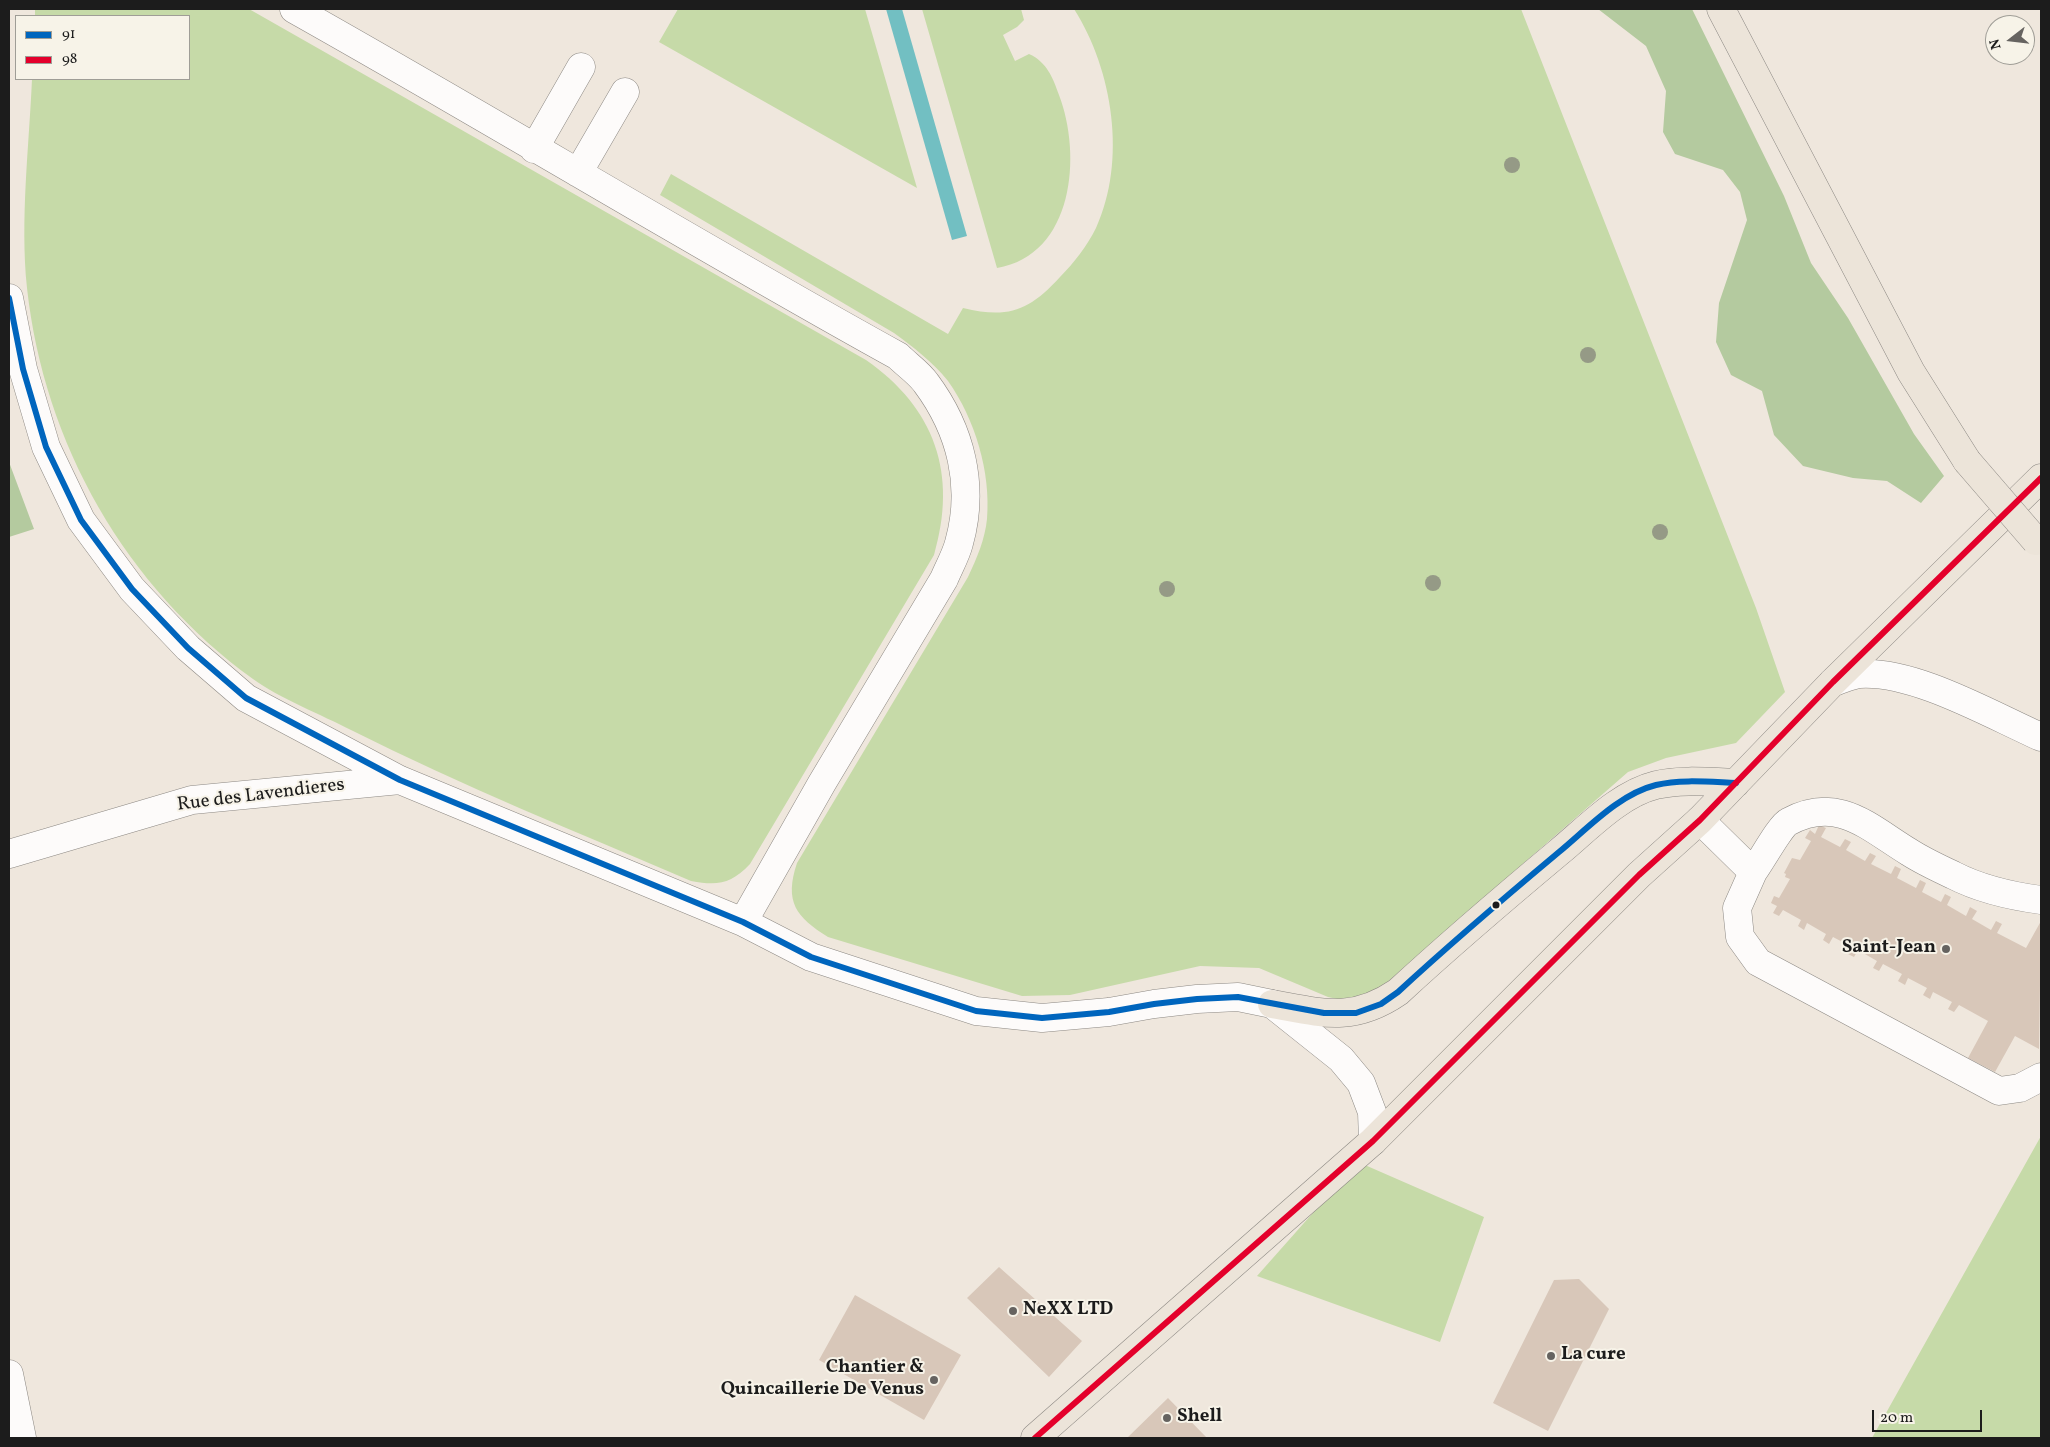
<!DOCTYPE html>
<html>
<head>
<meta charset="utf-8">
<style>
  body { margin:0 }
  #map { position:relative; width:2050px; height:1447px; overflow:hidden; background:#efe7dd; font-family:Vollkorn,serif }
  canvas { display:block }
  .frame { position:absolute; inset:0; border:10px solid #1c1c1c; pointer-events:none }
  .legend { position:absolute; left:15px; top:15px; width:175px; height:65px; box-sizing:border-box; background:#f7f3e8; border:1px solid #9f9d96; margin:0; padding:6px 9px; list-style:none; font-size:15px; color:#1c1c1c }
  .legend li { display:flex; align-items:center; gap:10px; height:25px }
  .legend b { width:25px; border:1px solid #9f9d96 }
  .north { position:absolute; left:1985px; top:15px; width:50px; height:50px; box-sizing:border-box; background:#f7f3e8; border:1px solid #9f9d96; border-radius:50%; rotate:254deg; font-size:14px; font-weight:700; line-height:20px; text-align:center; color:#1c1c1c }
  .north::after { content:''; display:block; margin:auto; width:18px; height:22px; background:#666360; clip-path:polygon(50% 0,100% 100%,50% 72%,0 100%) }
  .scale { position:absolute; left:1872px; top:1410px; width:110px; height:22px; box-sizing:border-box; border:2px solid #1c1c1c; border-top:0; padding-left:6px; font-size:15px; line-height:18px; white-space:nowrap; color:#1c1c1c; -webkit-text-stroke:4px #f7f3e8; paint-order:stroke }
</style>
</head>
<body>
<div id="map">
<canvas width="2050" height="1447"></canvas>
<div class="frame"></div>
<ul class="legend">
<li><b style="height:6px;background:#0065bd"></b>91</li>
<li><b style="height:6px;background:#e4002b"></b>98</li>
</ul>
<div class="north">N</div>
<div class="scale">20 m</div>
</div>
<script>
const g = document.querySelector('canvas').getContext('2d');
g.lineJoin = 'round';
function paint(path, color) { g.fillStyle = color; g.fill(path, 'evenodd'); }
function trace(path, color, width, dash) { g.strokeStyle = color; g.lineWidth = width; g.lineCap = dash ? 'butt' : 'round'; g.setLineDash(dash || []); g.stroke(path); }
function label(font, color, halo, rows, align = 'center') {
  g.font = font + ' Vollkorn,serif'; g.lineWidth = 4; g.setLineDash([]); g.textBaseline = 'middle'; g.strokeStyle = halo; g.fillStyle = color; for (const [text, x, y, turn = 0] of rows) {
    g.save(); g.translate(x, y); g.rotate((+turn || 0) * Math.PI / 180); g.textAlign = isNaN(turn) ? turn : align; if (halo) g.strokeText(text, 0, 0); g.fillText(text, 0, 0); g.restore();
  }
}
const green = new Path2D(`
  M35,9H249L866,360C935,408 958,474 934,555L750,864C731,884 718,886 691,881C577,832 462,786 351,730C322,715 279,698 253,679C126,587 44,444 27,288C20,219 29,148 32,79H189V16H35Z
  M678,9H865L917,188L659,42Z
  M922,9H1021L1024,20L1017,27L1003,35L1015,61L1029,54C1047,62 1053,78 1059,95C1082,155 1074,255 997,268Z
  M1074,9H1521L1756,608L1785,692L1736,743L1666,758L1628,772L1383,986L1364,995L1346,1001L1328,997L1259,968L1200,966L1070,995L1022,996L828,937C796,917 784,902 797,863L968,577C977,558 985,539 987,519C991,472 975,419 948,381C933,362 913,347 894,333L660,195L671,174L948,334L963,308C1008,319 1029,311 1060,277C1074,263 1087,246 1096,228C1127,161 1113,70 1074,9Z
  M2041,1136V1438H1872Z
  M1358,1162L1484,1217L1440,1342L1257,1276Z`);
const forest = new Path2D(`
  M1598,9H1692L1784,196L1811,263L1848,318L1914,434L1944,476L1921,503L1887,481L1853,478L1803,466L1774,435L1762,391L1731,375L1716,342L1719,303L1747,220L1740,192L1723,170L1675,154L1663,132L1666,91L1646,46Z
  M9,462L34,529L9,537Z`);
const water = new Path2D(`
  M886,9H902L967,236L952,240Z`);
const building = new Path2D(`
  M1819,825L1826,828L1821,837L1840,847L1845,839L1851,842L1846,850L1865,861L1870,853L1876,856L1871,864L1891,874L1895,866L1901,869L1897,878L1916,888L1920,880L1926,883L1922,892L1941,902L1945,894L1951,897L1947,905L1966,916L1970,907L1977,911L1972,919L1991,930L1996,921L2002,924L1997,933L2026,948L2041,921L2039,1049L2015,1036L1995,1072L1968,1058L1988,1021L1959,1005L1954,1012L1948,1009L1952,1002L1933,992L1930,999L1923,995L1927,988L1908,978L1905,985L1898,981L1902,974L1883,964L1879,971L1873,968L1877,961L1858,950L1854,957L1848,954L1852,947L1833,937L1829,944L1823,940L1826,934L1807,923L1804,930L1798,926L1801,920L1783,910L1779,916L1773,913L1777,906L1771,903L1774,896L1779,898L1790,879L1785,877L1786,874L1784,873L1792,858L1800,860L1811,841L1805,838L1810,830L1815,834Z
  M999,1267L1082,1341L1049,1377L967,1298Z
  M1579,1279L1609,1309L1548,1431L1493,1403L1554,1280Z
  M855,1295L961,1355L924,1420L819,1360Z
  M1168,1398L1207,1438H1127Z`);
const minor = new Path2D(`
  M294,9C497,123 695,244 898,356C907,365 919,373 926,383C961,430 975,486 959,543C956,555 949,567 944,579L822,783L743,922
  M534,149L581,67
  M578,173L625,92
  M9,298L23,369L46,447L81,520L132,589L188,648L246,698L400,780L743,922L811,957L976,1011L1042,1018L1109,1012L1154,1004L1197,999L1238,997L1272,1004L1341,1059L1361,1083L1372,1112L1373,1141
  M1833,682C1841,680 1850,675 1859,674C1914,670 1991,715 2041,737
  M1700,820L1753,872L1737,908L1740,937L1758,962L1999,1091L2020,1088L2041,1077
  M9,854L192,800L400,780
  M1753,872C1760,863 1781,825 1788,822C1838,795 1868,827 1909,852C1923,861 1938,868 1953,875C1980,889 2011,896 2041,900
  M9,1374L22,1438`);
const major = new Path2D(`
  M1721,9L1911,372L1967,461
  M1272,1004C1322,1013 1353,1023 1398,992C1450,944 1504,898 1559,852C1587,829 1619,794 1656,785C1681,779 1710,782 1736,783
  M1035,1438L1373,1141L1639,875L1700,820L1833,682L2041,478`);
const majorBridge = new Path2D(`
  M1967,461L2036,541`);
const bus1 = new Path2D(`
  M9,298L23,369L46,447L81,520L132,589L188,648L246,698L400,780L743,922L811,957L976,1011L1042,1018L1109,1012L1154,1004L1197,999L1238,997L1324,1013H1356L1381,1004L1398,992C1450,944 1504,898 1559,852C1587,829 1619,794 1656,785C1681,779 1710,782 1736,783`);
const bus2 = new Path2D(`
  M1035,1438L1373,1141L1639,875L1700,820L1833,682L2041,478`);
const trees = [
  [1512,165],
  [1588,355],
  [1660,532],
  [1433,583],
  [1167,589]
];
const markers = [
  [1496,905,4.5,"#1c1c1c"],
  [1946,949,5,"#666360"],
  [1013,1311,5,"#666360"],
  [1551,1356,5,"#666360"],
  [934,1380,5,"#666360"],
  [1167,1418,5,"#666360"]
];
const streetNames = [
  ["Rue des Lavendieres",261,796,-7]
];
const poiNames = [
  ["Saint-Jean",1936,949,"right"],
  ["NeXX LTD",1023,1311],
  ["La cure",1561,1356],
  ["Chantier &",924,1369,"right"],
  ["Quincaillerie De Venus",924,1391,"right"],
  ["Shell",1177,1418]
];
paint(green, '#c6daa8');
paint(forest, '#b4ca9f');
paint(water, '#72bfc2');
paint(building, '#d8c7b9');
trace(minor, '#8c8883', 29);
trace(major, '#8c8883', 29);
trace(minor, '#fdfbfa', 28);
trace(major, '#ece4d9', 28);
trace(majorBridge, '#8c8883', 29, []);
trace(majorBridge, '#ece4d9', 28);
trace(bus1, '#0065bd', 6);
trace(bus2, '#e4002b', 6);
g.fillStyle = '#959a86';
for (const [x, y] of trees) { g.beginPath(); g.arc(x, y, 8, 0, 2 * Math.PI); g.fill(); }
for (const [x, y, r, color] of markers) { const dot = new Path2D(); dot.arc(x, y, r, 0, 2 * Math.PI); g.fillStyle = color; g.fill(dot); trace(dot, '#f7f3e8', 2); }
label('19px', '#1c1c1c', '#f7f3e8', streetNames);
label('bold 19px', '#1c1c1c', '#f7f3e8', poiNames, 'left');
</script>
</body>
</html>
